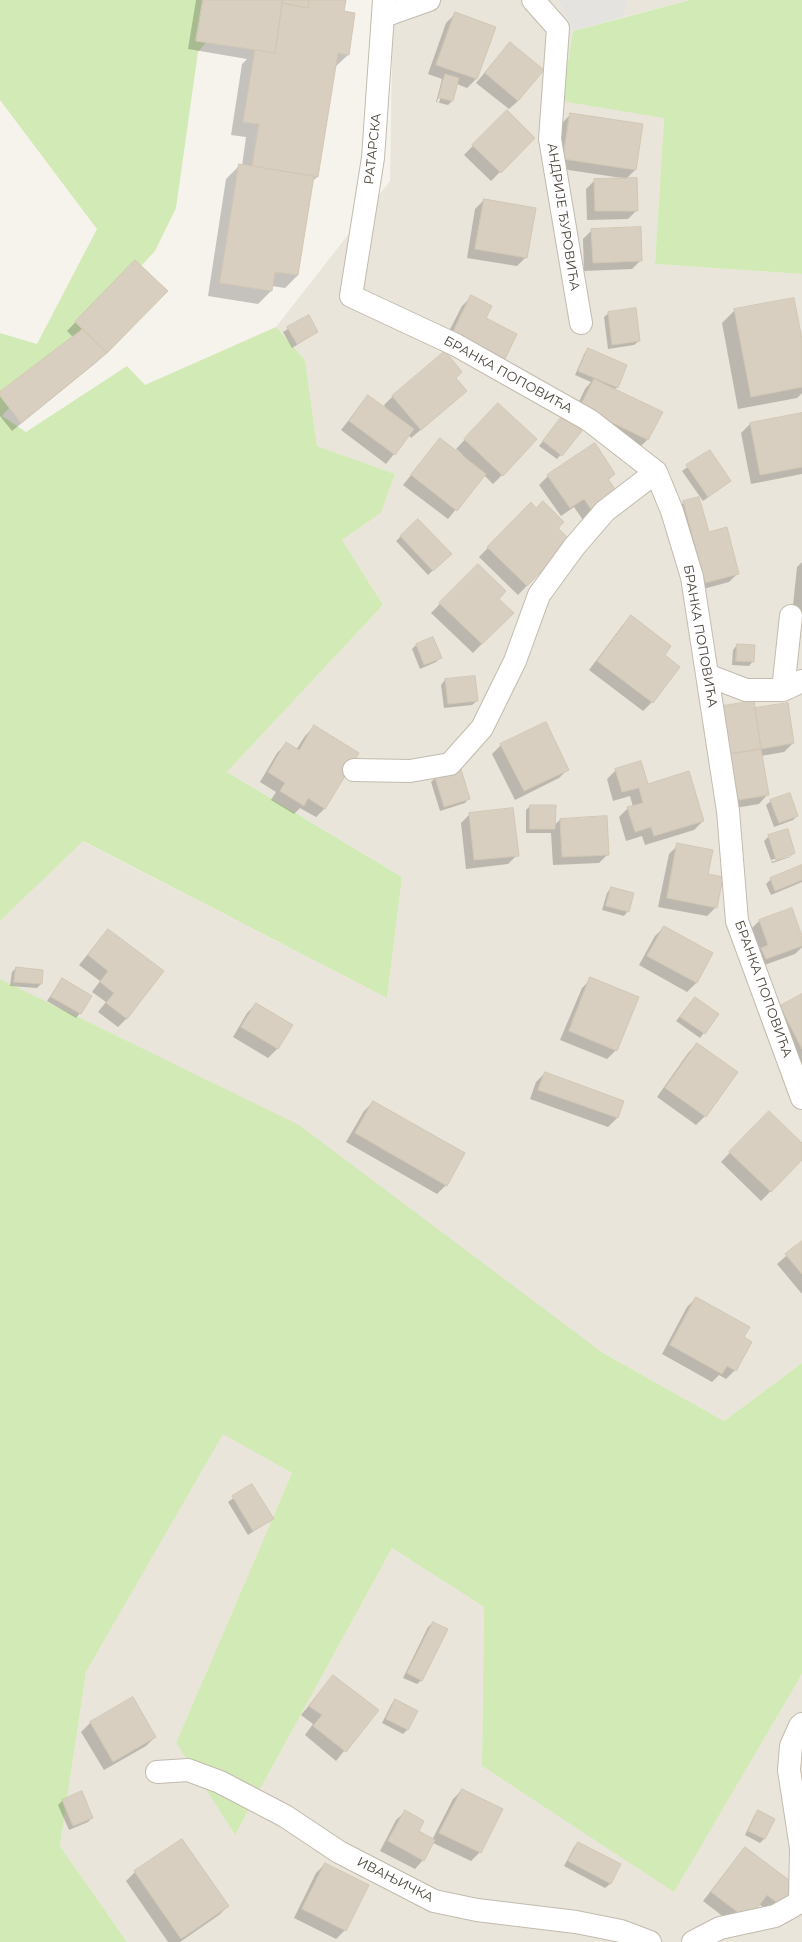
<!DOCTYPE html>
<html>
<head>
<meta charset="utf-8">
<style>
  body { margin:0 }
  canvas { display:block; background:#f6f3ec }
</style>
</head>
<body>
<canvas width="802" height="1942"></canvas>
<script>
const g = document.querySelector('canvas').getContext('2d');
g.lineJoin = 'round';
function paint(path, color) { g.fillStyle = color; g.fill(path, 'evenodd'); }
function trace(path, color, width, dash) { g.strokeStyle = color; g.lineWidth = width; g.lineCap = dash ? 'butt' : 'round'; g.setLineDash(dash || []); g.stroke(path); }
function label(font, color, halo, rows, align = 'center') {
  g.font = font + ' Montserrat,sans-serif'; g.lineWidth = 3; g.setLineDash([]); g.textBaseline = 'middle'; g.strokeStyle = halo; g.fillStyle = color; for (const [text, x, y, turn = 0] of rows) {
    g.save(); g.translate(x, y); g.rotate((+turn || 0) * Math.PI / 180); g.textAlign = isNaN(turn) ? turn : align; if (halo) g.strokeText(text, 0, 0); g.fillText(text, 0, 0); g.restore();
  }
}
const residential = new Path2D(`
  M393,0H558L573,31L561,100L664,117L655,264L802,274V1363L724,1421L603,1353L89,1024L0,979V921L82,841L387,998L402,877L227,772L383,605L342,540L381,513L395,474L317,446L305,360L276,327L390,181Z
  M628,0H690L624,17Z
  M223,1433L292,1473L176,1743L235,1835L392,1548L484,1607L482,1766L674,1891L802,1674V1942H127L60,1846L86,1672Z`);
const green = new Path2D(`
  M0,0H242L198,52L176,208L155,251L2,416L26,432L127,366L145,385L276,327L305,360L317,446L395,474L381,513L342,540L383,605L227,772L402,877L387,998L83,841L0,921V333L37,344L97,229L0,100Z
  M690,0H802V274L655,264L664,118L561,101L573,31Z
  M0,979L299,1125L603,1353L724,1421L802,1363V1674L674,1892L482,1766L484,1607L392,1548L235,1835L176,1743L292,1473L223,1434L86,1672L60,1846L127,1942H0Z`);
const parking = new Path2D(`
  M558,0H628L624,17L573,31Z`);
const shadow = new Path2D(`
  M196,0H345L343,12L348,55L334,68L317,177L312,182L298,275L285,288L272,286L271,291L258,304L208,296L226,179L239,166H242L246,137L231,135L242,64L247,59L188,49Z
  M455,14L476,79L467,88L457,84L452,101L448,105L436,102L442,79L428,74L446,23ZM443,80H445L439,103L437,102Z
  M510,43L518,101L509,109L476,83Z
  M507,111L534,138L491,181L464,155Z
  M571,114L642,125L635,170L626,179L637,210L628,219L587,220L586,189L595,180L622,178L555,168L562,123Z
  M484,200L526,257L517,266L467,258L475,209Z
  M592,230L641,260L632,269L584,271L583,239Z
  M135,261L167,291L97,362L12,431L0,416V394L73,337L67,331Z
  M471,297L485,319L504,358L495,367L444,341L462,306Z
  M735,310L802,344V393L797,398L738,409L722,323Z
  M609,313L639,341L634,345L608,349L604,317Z
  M308,316L317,332L292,348L283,332Z
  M588,349L617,387L614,390L662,412L647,440L638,449L572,417L585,389L591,382L575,375L584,354Z
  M455,378L456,400L411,438L409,435L386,464L341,430L368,396L386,409L384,405L393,396Z
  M490,413L502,475L493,484L484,475L448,519L403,485L440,439L462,456L463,455L456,449Z
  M802,417V474L751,484L741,433L750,424Z
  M559,421L581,431L557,459L539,446Z
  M710,451L730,481L703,501L682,471Z
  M614,474L608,480L617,495L583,520L574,507L561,516L539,485L548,476Z
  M684,502L738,573L729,582L696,591L675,511Z
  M531,504L570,541L518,595L479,557Z
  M418,520L450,554L428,575L396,541Z
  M802,562V627L791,625L797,567Z
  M478,565L497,599L512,613L473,653L431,613Z
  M631,617L663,655L652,702L643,711L589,670L622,626Z
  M432,639L440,658L436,662L420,669L412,649L416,645Z
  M737,645L753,661L749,666L732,665L733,650Z
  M445,680L477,701L472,705L444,708L441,685Z
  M723,707L755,709L793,743L784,752L761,756L768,794L759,804L729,809L714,716Z
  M314,727L325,808L316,817L300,808L294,814L271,800L276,792L260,782L277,753L286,744L296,750L305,736Z
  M501,745L568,769L559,778L515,800L492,754Z
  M460,770L469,798L465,803L440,811L431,782L435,778Z
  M616,770L647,785L703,821L694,830L645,845L642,836L626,841L619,817L628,808L633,807L630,796L613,801L607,779Z
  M771,801L797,816L793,820L774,827L766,805Z
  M530,806L554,825L560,820L606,817L608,854L599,863L553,865L551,833H526V810Z
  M470,814L517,855L508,864L466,869L461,823Z
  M769,836L794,853L790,857L772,863L764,841ZM791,854V856L771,862V860Z
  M678,845L707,874L716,907L707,916L658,907L669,854Z
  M802,866V882L771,895L766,884L771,879Z
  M611,888L628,911L624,916L602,910L607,893Z
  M759,921L802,939V947L795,954L756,968L750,930Z
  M664,927L712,954L696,983L687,992L639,965L655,936Z
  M108,930L127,1018L118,1027L98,1012L106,1002L92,992L100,981L79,965Z
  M16,968L41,984L37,988L10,986L12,972Z
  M62,979L80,1013L76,1018L47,1001Z
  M591,979L616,1050L607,1059L560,1040L582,988Z
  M802,995V1076L771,1015L780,1006Z
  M695,998L718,1014L700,1038L676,1021Z
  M256,1004L291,1026L277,1049L268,1058L233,1037L247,1013Z
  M697,1044L705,1116L696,1125L657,1097L688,1053Z
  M545,1073L623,1101L617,1118L608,1127L530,1099L536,1082Z
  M373,1102L446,1185L437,1194L346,1142L364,1111Z
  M760,1121L802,1144V1159L761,1201L721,1162Z
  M802,1242V1294L777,1264Z
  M696,1298L743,1338L735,1370L726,1379L719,1375L712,1382L662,1354L687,1307Z
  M252,1485L272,1519L248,1535L228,1502Z
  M433,1623L422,1680L417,1684L403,1678L428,1627Z
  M334,1676L377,1710L336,1761L305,1735L313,1724L301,1715Z
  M133,1698L155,1737L146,1746L104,1770L81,1732L90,1723Z
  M395,1700L417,1711L407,1730L403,1734L382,1723L391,1705Z
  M462,1790L480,1852L471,1861L433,1843L423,1860L415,1869L380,1851L396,1820L405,1812L417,1832L432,1840L453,1799Z
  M62,1801L92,1818L88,1822L69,1830L58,1805Z
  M758,1812L764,1839L760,1843L745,1835L754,1816Z
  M579,1843L620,1865L610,1884L605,1888L564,1866L574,1847Z
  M745,1848L796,1887L773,1915L759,1904L738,1928L703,1901Z
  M325,1864L345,1930L336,1939L294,1918L316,1873Z
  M135,1872L228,1906L219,1915L180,1942H168L126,1881Z`);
const building = new Path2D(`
  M203,0H283L275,53L196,41Z
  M282,0H309L308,8L282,3Z
  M309,0H346L344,11L355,13L349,55L338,53L318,177L252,166L259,124L243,122L255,50L275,53L282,3L308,8Z
  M455,12L496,27L477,79L436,65Z
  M510,42L544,70L518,101L485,73Z
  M445,74L459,78L453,101L439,98Z
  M507,110L535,138L501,173L472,145Z
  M570,113L643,124L636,170L563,159Z
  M239,164L314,176L298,275L275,272L272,291L220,283Z
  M637,178L638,211H595L594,179Z
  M484,199L536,208L527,258L475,249Z
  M641,227L642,261L593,263L591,229Z
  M135,260L168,291L107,353L75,322Z
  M471,295L492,306L486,318L517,334L505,359L453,332Z
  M794,298L802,339V387L751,397L734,309Z
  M636,308L640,341L612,345L608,312Z
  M309,315L318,332L297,344L287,327Z
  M83,329L107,353L21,423L0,396V392Z
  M588,348L627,365L618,388L578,371Z
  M445,351L462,372L456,378L467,391L421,430L392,396Z
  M594,379L663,412L648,440L580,407Z
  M368,395L414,429L395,455L349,421Z
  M498,403L537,439L503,476L464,439Z
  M802,413V467L760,475L750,423Z
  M563,415L582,431L562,456L543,441Z
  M440,438L486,474L457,511L411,475Z
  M595,443L615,474L608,479L619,495L593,512L584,499L570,508L547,475Z
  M710,450L731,481L708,497L686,465Z
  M699,497L709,532L727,527L739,574L705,583L683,501Z
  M543,501L564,522L558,528L571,541L527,586L487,547L531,502L536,508Z
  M418,519L452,554L433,571L400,536Z
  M478,564L506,591L499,599L514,613L482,644L439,603Z
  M631,615L671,646L665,655L680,667L653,703L597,661Z
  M433,637L442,658L424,665L416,644Z
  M737,644L755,645L754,662L736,661Z
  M475,676L478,701L448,704L445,679Z
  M754,701L761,749L730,754L723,706Z
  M788,703L794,743L761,749L755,708Z
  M546,722L569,770L524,791L500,744Z
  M314,725L359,753L325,809L308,798L304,806L280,791L285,783L268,772L286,742L299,750Z
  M761,749L769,795L738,800L730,754Z
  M641,761L648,784L689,771L704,821L654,836L651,827L635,832L627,807L643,803L639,788L622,792L615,769Z
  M461,769L470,799L444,807L435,777Z
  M790,793L798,816L779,823L770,800Z
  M530,805H556L555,829H530Z
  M513,808L519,856L474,860L469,813Z
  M607,816L609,855L562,857L560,819Z
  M788,829L795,853L776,860L768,835Z
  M677,843L713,850L708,874L723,877L717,908L667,898Z
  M802,865V880L775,891L770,878Z
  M611,887L634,893L629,912L606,906Z
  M792,908L802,936V946L766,959L761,948L768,945L759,920Z
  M664,926L713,953L697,983L647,956Z
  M108,929L164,971L127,1019L106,1003L114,993L100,982L108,971L88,955Z
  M16,967L43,970L42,984L14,982Z
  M590,977L639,997L617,1051L569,1031Z
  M62,978L92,996L81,1014L51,997Z
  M802,994V1049L780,1006Z
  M695,997L719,1014L705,1034L680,1017Z
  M256,1003L293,1025L278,1049L241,1027Z
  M697,1043L738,1072L706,1117L665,1088Z
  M545,1072L624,1101L618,1118L538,1090Z
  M373,1101L465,1153L447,1186L355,1133Z
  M769,1111L802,1143V1160L771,1192L729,1152Z
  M802,1241V1274L785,1254Z
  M696,1297L750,1327L744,1337L752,1342L736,1371L727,1366L722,1374L670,1345Z
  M252,1484L274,1519L253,1531L232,1496Z
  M433,1622L448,1629L422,1681L407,1673Z
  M333,1675L379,1710L346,1752L313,1726L322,1715L309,1706Z
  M133,1697L156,1737L113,1762L90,1722Z
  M395,1699L418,1711L408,1730L386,1719Z
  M462,1789L503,1809L481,1853L439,1833Z
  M82,1791L93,1818L73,1826L62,1800Z
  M405,1810L424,1821L419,1831L435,1840L424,1861L388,1841Z
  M758,1810L775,1819L765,1839L748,1831Z
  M182,1839L229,1906L181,1939L134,1871Z
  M578,1842L621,1864L611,1884L568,1861Z
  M745,1847L798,1887L783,1907L767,1895L748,1920L711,1892Z
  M325,1863L369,1885L346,1931L302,1909Z`);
const minor = new Path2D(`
  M384,0L373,158L351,296L456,345L589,420L656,472L672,511L692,577L728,811L737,921L802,1098
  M533,0L558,28L550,139L581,323
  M384,16L429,0
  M707,675L746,690H783L802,681
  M783,690L791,616
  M354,770L410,771L450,764L482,728L515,661L539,595L574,547L605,511L656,472
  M157,1772L188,1770L220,1782L285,1816L339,1852L434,1901L477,1910L576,1922L621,1931L650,1942
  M693,1942L720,1928L775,1916L800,1902L801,1848L789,1770L791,1746L800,1726L802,1724`);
const streetNames = [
  ["РАТАРСКА",373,149,-84],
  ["АНДРИЈЕ ЂУРОВИЋА",563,217,81],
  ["БРАНКА ПОПОВИЋА",508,375,29],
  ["БРАНКА ПОПОВИЋА",700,636,80],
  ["БРАНКА ПОПОВИЋА",763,989,70],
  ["ИВАЊИЧКА",395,1880,27]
];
paint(residential, '#eae5da');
paint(green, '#d2eab5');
paint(parking, '#e5e3e0');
paint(shadow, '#0003');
paint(building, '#d8cfc1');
trace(building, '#d3c7b4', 1);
trace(minor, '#c2bbae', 24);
trace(minor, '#fff', 22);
label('13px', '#4b4439', '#fff', streetNames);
</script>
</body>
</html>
